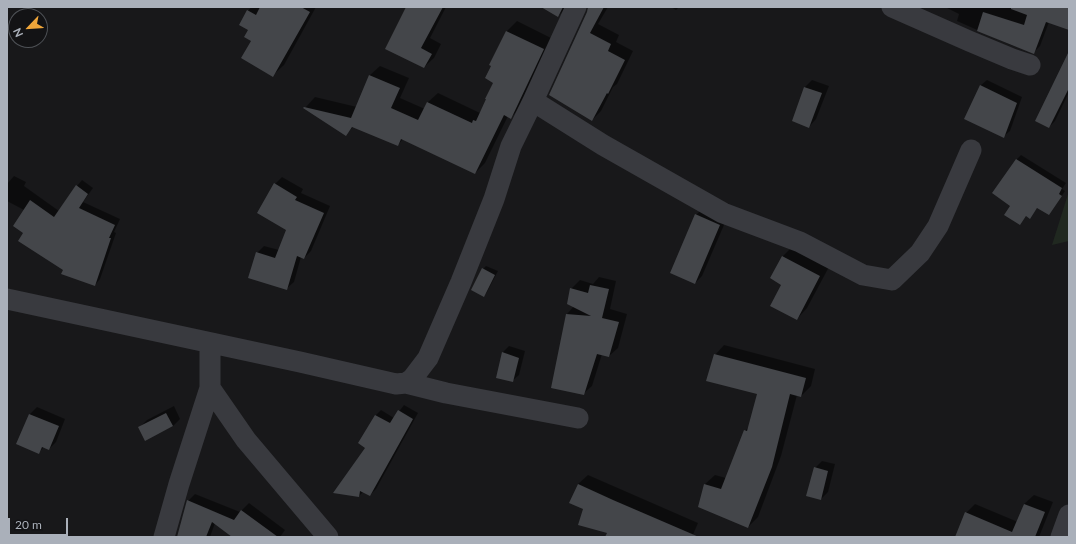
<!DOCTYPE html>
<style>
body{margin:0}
#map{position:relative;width:1076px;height:544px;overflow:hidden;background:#18181a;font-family:Lato,sans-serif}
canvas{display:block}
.frame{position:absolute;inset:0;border:8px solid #aab0ba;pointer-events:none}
.north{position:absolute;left:8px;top:8px;width:40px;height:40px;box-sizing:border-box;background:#131315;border:1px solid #4f5257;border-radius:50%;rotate:245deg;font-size:11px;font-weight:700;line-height:16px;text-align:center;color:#aab0ba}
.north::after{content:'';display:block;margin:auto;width:14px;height:18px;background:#f0a63a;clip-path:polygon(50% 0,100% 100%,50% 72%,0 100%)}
.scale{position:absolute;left:8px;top:518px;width:60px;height:18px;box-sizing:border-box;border:2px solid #aab0ba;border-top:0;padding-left:5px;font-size:12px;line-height:14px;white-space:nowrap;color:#aab0ba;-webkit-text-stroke:3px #131315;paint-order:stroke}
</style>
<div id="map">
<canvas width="1076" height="544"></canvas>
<div class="frame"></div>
<div class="north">N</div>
<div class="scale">20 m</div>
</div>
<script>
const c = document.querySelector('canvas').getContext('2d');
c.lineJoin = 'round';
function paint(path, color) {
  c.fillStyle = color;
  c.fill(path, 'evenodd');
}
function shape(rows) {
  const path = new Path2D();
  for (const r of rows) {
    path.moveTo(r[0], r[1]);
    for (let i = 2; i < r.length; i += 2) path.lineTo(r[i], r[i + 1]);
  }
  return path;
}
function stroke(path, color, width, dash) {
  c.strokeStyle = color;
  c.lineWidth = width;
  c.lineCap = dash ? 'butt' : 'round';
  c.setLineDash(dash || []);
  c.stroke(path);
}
paint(shape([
 [1069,191,1069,241,1052,245]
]), '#202820');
paint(shape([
 [251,7,316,7,284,65,273,75,252,41,248,11],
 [408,7,446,7,430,38,441,44,434,58,424,67],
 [543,7,567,7,558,16],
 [589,7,608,7,598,24,619,35,616,42,633,51,617,84,613,87,601,111,592,120],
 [671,7,679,7,676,10],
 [945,7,1069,7,1069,29,1049,22,1040,46,1034,52,1011,45,957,21,959,14],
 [517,21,553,39,521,107,511,117,508,116,485,163,475,173,403,139,398,145,354,126,345,135,305,108,315,97,357,107,370,75,380,66,409,78,400,98,425,109,428,102,438,93,480,113,494,82,492,66,490,64,507,31],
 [1069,53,1069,92,1055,121,1049,127],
 [812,80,829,86,816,119,809,127,793,121,805,87],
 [987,80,1022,97,1010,131,1004,136,965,118,981,85],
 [1021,155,1066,183,1062,189,1065,191,1053,209,1049,214,1038,207,1030,217,1027,215,1020,224,1012,205,1016,160],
 [14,176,26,182,24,186,59,211,77,186,82,180,93,188,83,202,120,219,114,232,116,233,100,279,95,285,64,269,25,232,24,210,7,201,7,184],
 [282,177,303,189,301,193,330,206,311,251,304,258,301,257,294,282,286,289,257,253,264,246,279,250,288,230,275,184],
 [703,208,727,218,702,276,695,283,696,215],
 [793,246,830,265,807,308,797,319,783,284,783,256],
 [486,266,498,271,487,292,484,296,483,269],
 [599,277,616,281,610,309,627,314,618,348,609,356,602,354,592,386,583,394,567,314,574,306,571,289,580,280,593,284],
 [724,345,815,369,811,386,801,396,797,395,781,456,758,517,748,527,705,484,715,475,726,478,745,431,750,426,758,393,715,355],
 [509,346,525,351,519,375,512,381,503,352],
 [404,405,418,413,376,489,370,495,364,491,359,496,366,447,359,443,376,415,381,410,394,418],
 [174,406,180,419,173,426,146,439,140,427,147,420],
 [37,407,65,419,56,442,49,449,44,447,38,453,29,415],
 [822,461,835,464,828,492,821,499,815,468],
 [588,475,698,523,692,537,606,537,608,532,584,509,578,484],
 [195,494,240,512,249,503,285,530,280,537,233,537,215,523,210,537,180,537,188,501],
 [1034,495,1053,502,1039,537,956,537,966,513,975,504,1018,522,1024,504]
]), '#0007');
paint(shape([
 [260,7,301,7,310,12,273,77,241,58,251,41,244,37,248,30,239,25,247,10,256,15],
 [406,7,443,7,421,48,432,54,424,68,385,49],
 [541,7,563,7,558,17],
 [588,7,604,7,590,33,611,44,608,51,625,60,608,94,607,93,592,121,549,95,587,12],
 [1011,7,1069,7,1069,30,1046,22,1034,54,977,31,983,12,1024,25,1027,15,1011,9],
 [506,31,544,49,511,119,504,115,475,174,401,139,398,146,352,127,346,136,303,108,304,107,351,118,369,75,400,88,391,108,418,120,427,102,472,123,473,120,476,121,486,99,485,99,493,83,485,78,491,66,489,65],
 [1069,51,1069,88,1049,128,1035,121],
 [980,85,1017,103,1004,138,964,119],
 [804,87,822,93,809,128,792,121],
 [1016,159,1062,188,1059,194,1062,196,1049,215,1037,208,1030,219,1026,216,1020,225,1004,215,1010,206,992,193],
 [274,183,297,197,295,200,324,213,304,259,297,256,287,290,248,278,256,252,275,258,286,230,257,213],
 [76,185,88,194,79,208,115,225,109,238,111,238,95,286,61,274,63,270,18,241,23,233,13,226,30,200,54,217],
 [695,214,720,225,695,284,670,273],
 [782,256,820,276,797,320,770,306,781,285,770,278],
 [482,268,495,275,484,297,471,290],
 [590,285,609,289,602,318,619,322,609,357,597,354,584,395,551,388,566,314,591,316,567,304,570,288,588,293],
 [502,352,519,358,513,382,496,378],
 [714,354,806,378,801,397,790,394,772,467,748,528,698,507,704,484,721,489,744,430,747,431,757,394,706,381],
 [398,410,413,419,370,496,360,491,359,497,333,493,365,448,358,443,375,415,390,423],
 [166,413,173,426,145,441,138,427],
 [29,414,59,426,49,450,42,447,39,454,16,444],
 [814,467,828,471,821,500,806,496],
 [578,484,613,500,699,537,605,537,607,533,578,525,583,509,569,503],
 [187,500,234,520,241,510,278,537,232,537,212,522,206,537,177,537],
 [1024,504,1045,512,1035,537,955,537,965,512,1012,532]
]), '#44464a');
stroke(shape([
 [892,7,969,41,1012,59,1030,65],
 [533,101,603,145,723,213,800,242,863,275,892,280,920,253,938,226,971,150],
 [7,299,300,362,396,384,406,383,412,379,428,358,461,282,494,199,511,146,533,101,576,7],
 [406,383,446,393,578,418],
 [210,388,246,440,328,537],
 [164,537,179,484,210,388,210,343],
 [1061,537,1069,515]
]), '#393a3f', 21);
</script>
